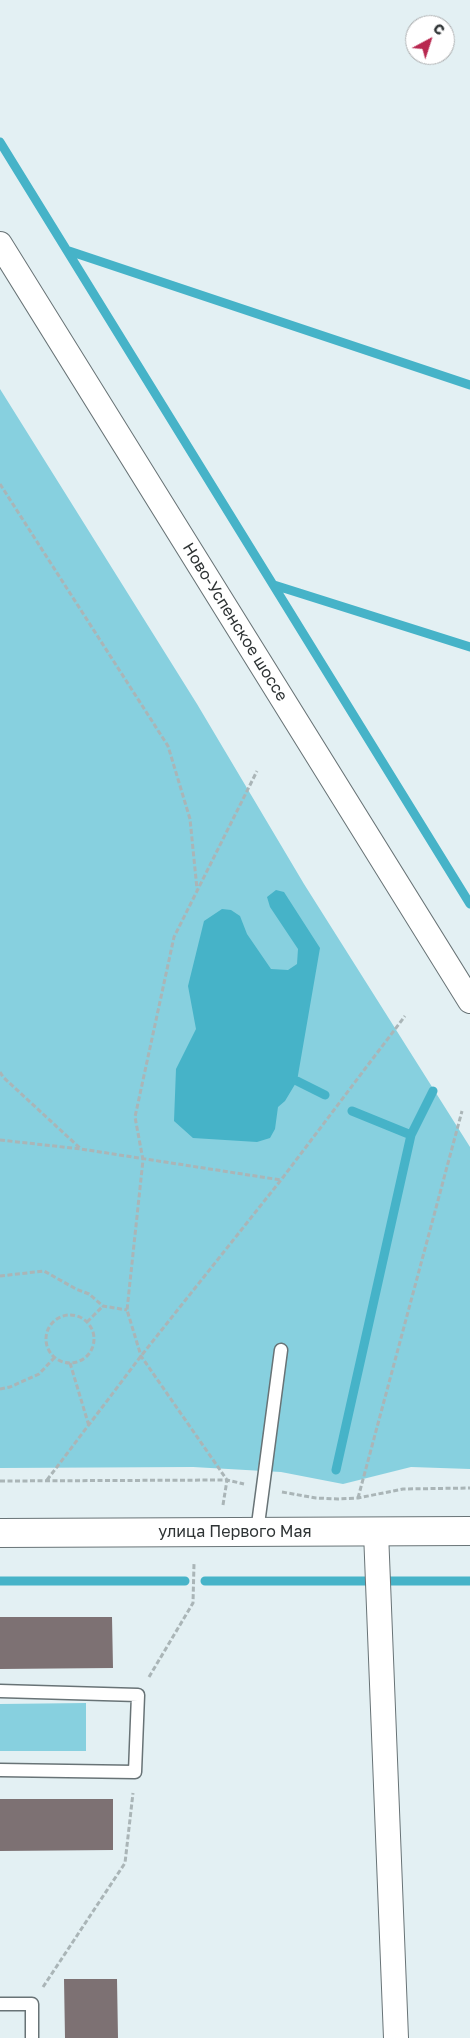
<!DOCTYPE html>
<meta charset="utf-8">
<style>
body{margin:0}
#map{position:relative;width:470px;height:2038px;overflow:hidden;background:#e3f0f3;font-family:"Golos Text",sans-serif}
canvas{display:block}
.north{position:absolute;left:405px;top:15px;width:50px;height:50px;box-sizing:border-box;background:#fff;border:1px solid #abadae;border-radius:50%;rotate:40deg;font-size:14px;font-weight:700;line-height:20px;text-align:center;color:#2e3334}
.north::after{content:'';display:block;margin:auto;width:18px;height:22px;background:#b82850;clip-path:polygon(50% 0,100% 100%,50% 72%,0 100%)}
</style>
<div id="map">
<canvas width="470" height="2038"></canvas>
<div class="north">С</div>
</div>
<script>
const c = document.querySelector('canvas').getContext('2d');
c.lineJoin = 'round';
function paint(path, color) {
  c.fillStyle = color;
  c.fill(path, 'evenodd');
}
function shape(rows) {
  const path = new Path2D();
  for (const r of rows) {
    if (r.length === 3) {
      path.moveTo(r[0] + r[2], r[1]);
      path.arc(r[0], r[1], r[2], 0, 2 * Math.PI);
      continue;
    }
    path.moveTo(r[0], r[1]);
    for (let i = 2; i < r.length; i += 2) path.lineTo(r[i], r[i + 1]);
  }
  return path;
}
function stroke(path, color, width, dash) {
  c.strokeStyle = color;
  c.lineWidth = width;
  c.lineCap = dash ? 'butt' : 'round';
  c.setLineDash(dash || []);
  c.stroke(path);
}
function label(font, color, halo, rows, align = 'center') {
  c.font = font + ' "Golos Text",sans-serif';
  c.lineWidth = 5;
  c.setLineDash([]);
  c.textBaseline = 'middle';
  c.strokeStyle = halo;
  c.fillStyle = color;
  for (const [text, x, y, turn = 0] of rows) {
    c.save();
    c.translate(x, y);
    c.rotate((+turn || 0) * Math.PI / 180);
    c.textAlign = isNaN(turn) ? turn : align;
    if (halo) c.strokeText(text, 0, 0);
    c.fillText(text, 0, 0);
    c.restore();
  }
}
paint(shape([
 [0,389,197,704,304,884,470,1147,470,1469,411,1467,343,1484,281,1472,193,1467,0,1468],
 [86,1703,86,1751,0,1751,0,1704]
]), '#87d0df');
paint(shape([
 [276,890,284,892,320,948,297,1081,285,1101,278,1107,275,1129,270,1138,257,1142,193,1138,174,1121,176,1069,196,1029,188,986,204,921,222,909,231,910,240,916,247,934,271,969,288,970,297,964,298,949,270,907,267,897]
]), '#46b3c8');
stroke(shape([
 [0,142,470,904],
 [69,251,470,385],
 [274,585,470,647],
 [297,1081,325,1095],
 [411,1135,433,1091],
 [336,1470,411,1135,352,1111],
 [0,1581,185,1581],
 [205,1581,470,1581]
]), '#46b3c8', 9);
paint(shape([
 [0,1617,112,1617,113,1668,0,1669],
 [0,1799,113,1799,113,1850,0,1851],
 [64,1979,117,1979,118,2038,65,2038]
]), '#7d7173');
const service = shape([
 [257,1532,281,1350],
 [0,1691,138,1695,135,1772,0,1770],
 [0,2004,32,2004,32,2038]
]);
const minor = shape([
 [0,244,470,1001],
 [376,1532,396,2038]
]);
const tertiary = shape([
 [0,1533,470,1531]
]);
stroke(service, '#687376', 15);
stroke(minor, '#687376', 26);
stroke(tertiary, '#687376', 30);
stroke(shape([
 [0,484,168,746,190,819,197,889],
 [0,1072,3,1077,81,1149],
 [0,1140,81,1149,281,1180],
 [0,1276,44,1271,76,1289,89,1294,103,1306,127,1310],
 [70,1339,24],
 [87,1322,103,1306],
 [70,1363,89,1426],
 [0,1389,10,1387,39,1374,55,1357],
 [47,1480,141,1356,281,1180,405,1016],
 [0,1481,227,1480,244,1484],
 [282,1492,316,1498,338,1499,358,1498,403,1489,470,1488],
 [358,1498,462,1111],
 [223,1505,227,1480,141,1356,127,1310,143,1160,135,1117,174,937,257,771],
 [149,1677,193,1603,194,1564],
 [43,1987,125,1863,133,1793]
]), '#aab5b7', 3, [5, 2.5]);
stroke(service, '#fff', 12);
stroke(minor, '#fff', 24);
stroke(tertiary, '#fff', 28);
label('16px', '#2e3334', '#fff', [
 ["Ново-Успенское шоссе",235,622,58],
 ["улица Первого Мая",235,1532]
]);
</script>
